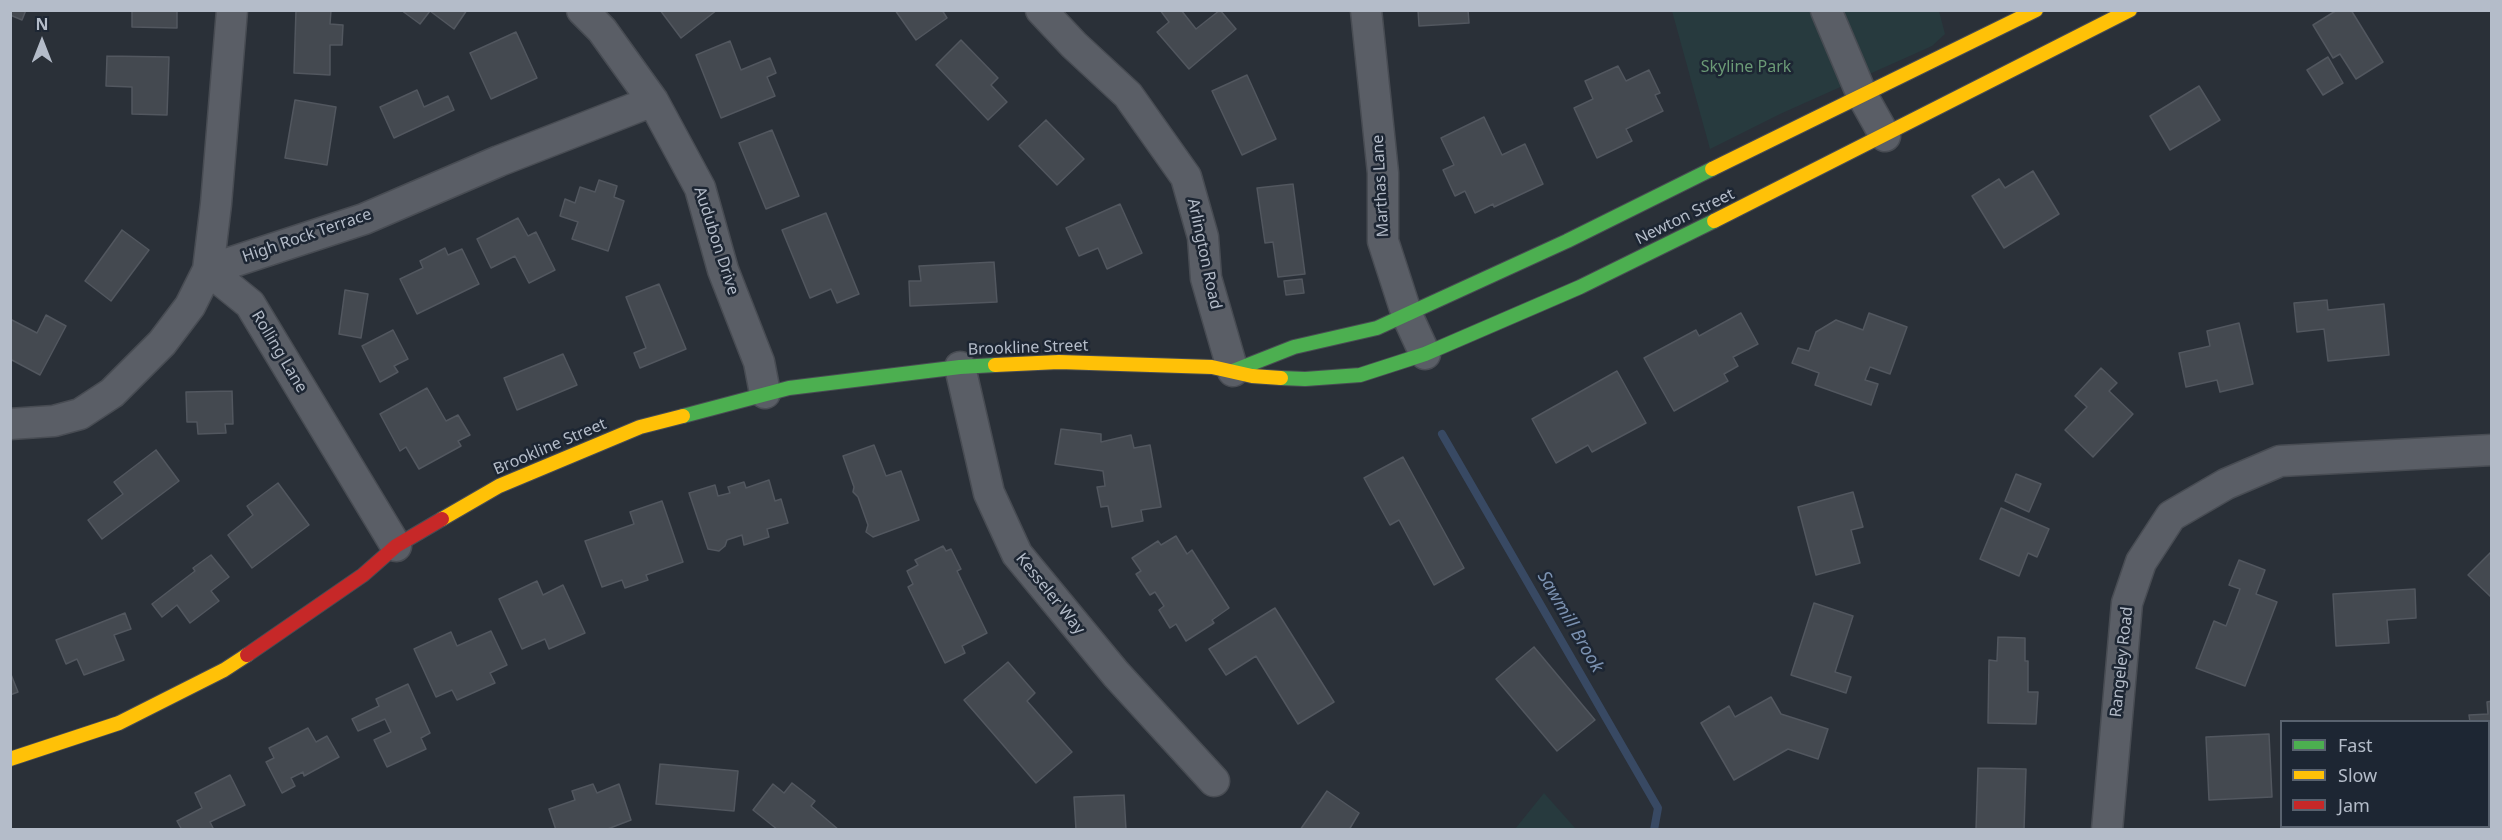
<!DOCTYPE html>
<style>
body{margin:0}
#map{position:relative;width:2502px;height:840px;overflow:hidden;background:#2a3038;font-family:"Noto Sans",sans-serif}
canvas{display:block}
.frame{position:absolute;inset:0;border:12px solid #b4bcc9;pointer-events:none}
.legend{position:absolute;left:2280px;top:720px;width:210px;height:108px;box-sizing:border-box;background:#1d2633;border:2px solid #59626f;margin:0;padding:8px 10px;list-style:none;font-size:18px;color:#b4bcc9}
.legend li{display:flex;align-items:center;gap:12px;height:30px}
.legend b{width:30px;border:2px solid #59626f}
.north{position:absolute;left:12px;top:12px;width:60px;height:60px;-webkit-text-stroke:4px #1d2633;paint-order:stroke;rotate:0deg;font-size:16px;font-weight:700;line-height:24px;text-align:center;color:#b4bcc9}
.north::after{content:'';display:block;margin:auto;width:21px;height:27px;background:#b4bcc9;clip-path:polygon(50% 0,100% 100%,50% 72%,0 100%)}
</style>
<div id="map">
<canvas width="2502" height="840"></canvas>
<div class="frame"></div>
<ul class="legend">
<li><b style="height:8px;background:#4caf50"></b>Fast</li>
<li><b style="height:8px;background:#ffc107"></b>Slow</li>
<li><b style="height:8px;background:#c62828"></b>Jam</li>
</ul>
<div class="north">N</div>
</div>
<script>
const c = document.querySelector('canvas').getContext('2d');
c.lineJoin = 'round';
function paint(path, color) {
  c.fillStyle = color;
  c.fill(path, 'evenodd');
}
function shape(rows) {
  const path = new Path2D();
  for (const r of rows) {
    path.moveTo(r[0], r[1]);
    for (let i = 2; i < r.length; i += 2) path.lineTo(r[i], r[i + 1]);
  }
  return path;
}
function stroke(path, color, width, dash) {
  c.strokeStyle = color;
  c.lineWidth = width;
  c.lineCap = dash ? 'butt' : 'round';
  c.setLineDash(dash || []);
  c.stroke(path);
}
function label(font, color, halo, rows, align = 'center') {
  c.font = font + ' "Noto Sans",sans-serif';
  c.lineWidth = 5;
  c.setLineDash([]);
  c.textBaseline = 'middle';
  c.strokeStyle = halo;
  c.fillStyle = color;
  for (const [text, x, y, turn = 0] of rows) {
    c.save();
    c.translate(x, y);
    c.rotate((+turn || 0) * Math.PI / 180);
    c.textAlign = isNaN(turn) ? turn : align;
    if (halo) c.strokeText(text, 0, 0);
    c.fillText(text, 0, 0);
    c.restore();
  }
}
paint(shape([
 [1672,11,1939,11,1945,34,1932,46,1780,114,1710,149],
 [1544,793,1576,829,1515,829]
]), '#273a3e');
stroke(shape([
 [1442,434,1658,808,1654,830]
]), '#384963', 8);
const building = shape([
 [10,10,26,10,22,20,10,15,10,10],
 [132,10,177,10,177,28,132,27,132,10],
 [296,10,331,10,330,24,343,25,342,45,330,45,330,75,294,73,296,10],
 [401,10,467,10,454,29,430,11,420,24,401,10],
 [660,10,717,10,681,38,660,10],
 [895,10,942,10,947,18,916,40,895,10],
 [1160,10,1181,10,1196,29,1220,10,1236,29,1189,69,1157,32,1169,22,1160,10],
 [1418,10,1468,10,1469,23,1419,26,1418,10],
 [2337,10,2351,10,2383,62,2356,79,2340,54,2333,58,2313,25,2337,10],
 [516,32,537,78,491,99,470,53,516,32],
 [961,40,998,78,991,85,1007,102,988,120,936,65,961,40],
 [730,41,741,70,770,58,776,73,767,77,775,96,721,118,696,55,730,41],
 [107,56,169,57,167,115,132,114,132,87,106,86,107,56],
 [2328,57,2343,83,2323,95,2307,70,2328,57],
 [1618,66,1626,81,1649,70,1660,93,1655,95,1663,111,1626,129,1632,141,1597,158,1574,108,1593,99,1585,81,1618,66],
 [1247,75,1276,139,1242,155,1212,91,1247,75],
 [2199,86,2220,120,2170,150,2150,116,2199,86],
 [417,90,424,107,448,96,454,110,394,138,380,107,417,90],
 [295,100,336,107,327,165,285,158,295,100],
 [1484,117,1502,155,1525,144,1543,184,1494,207,1493,204,1475,213,1465,191,1455,196,1443,170,1454,165,1441,138,1484,117],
 [1046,120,1084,159,1057,185,1019,146,1046,120],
 [772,130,799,196,766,209,739,143,772,130],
 [2033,171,2059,214,2004,248,1972,196,1999,179,2005,188,2033,171],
 [599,180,617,186,614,197,624,201,608,251,572,239,578,222,560,216,565,199,575,203,580,187,595,192,599,180],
 [1293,184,1305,274,1278,277,1273,242,1265,243,1257,188,1293,184],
 [1120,204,1142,253,1107,269,1098,248,1079,256,1066,228,1120,204],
 [826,213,859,294,837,303,831,289,810,298,782,230,826,213],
 [518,218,528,236,536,232,555,270,529,283,515,256,491,268,477,239,518,218],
 [122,230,149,250,111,301,85,281,122,230],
 [445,248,448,255,462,249,479,284,417,314,400,279,423,268,420,261,445,248],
 [994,262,997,302,910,306,909,281,921,281,919,266,994,262],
 [1302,279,1304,293,1286,295,1284,281,1302,279],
 [659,284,686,349,640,368,634,353,646,348,626,297,659,284],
 [345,290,368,294,361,338,339,334,345,290],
 [2327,300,2328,310,2384,304,2389,355,2328,361,2324,329,2297,332,2294,303,2327,300],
 [1741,313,1758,344,1733,357,1738,366,1724,374,1728,381,1674,411,1644,358,1696,330,1699,336,1741,313],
 [1869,313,1907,327,1890,374,1870,367,1865,380,1878,384,1871,405,1815,385,1819,373,1792,363,1798,348,1809,351,1816,332,1836,320,1863,330,1869,313],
 [46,315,66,326,40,375,10,359,10,319,37,333,46,315],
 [2239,323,2253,384,2220,392,2217,380,2186,387,2179,353,2210,346,2207,331,2239,323],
 [393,330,408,359,394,366,398,372,380,382,362,346,393,330],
 [563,354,577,385,517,410,504,378,563,354],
 [2101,368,2117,383,2109,391,2133,414,2093,457,2065,430,2087,407,2075,396,2101,368],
 [1617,371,1646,423,1592,452,1588,445,1556,463,1532,419,1617,371],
 [427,388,446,421,458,415,470,435,458,441,461,446,419,469,406,447,400,451,380,414,427,388],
 [232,391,233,424,225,424,226,433,198,434,197,422,187,422,186,392,232,391],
 [1061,429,1101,434,1101,442,1131,435,1134,448,1150,445,1161,507,1141,510,1143,521,1112,527,1108,506,1101,507,1097,487,1105,486,1103,471,1055,464,1061,429],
 [874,445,886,476,901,471,919,520,873,537,866,532,868,525,858,497,853,492,854,487,843,456,874,445],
 [156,450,179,481,102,539,88,520,123,494,114,482,156,450],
 [1403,457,1464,568,1434,585,1399,520,1390,525,1364,478,1403,457],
 [2016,474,2041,484,2029,512,2005,501,2016,474],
 [769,480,775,501,781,499,788,523,767,529,769,537,744,545,742,535,727,540,725,546,719,551,708,549,689,493,715,485,718,496,730,493,728,487,744,482,746,488,769,480],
 [278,483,309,525,252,568,228,535,253,515,247,506,278,483],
 [1853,492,1863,527,1851,530,1860,563,1816,575,1798,507,1853,492],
 [662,501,683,562,646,575,648,580,625,588,622,580,602,587,585,541,634,524,630,512,662,501],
 [2001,508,2049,529,2037,557,2028,553,2019,576,1980,559,2001,508],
 [1176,536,1187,554,1192,550,1229,608,1212,620,1214,623,1186,641,1176,624,1170,628,1159,610,1164,606,1155,592,1150,595,1136,574,1141,571,1132,558,1158,541,1161,545,1176,536],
 [943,546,946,551,951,549,961,569,957,571,987,633,962,646,965,653,945,663,908,587,913,584,907,571,918,565,915,560,943,546],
 [2492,551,2492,598,2468,575,2492,551],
 [211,555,229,577,211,591,219,601,190,623,177,605,162,617,152,604,195,571,193,568,211,555],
 [2239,560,2265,570,2256,594,2277,602,2245,686,2196,668,2214,621,2226,626,2240,589,2229,585,2239,560],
 [537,581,543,595,563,585,585,633,549,649,545,639,522,649,499,599,537,581],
 [2415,589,2416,618,2387,620,2389,643,2336,646,2333,594,2415,589],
 [1814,603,1853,616,1835,672,1851,677,1846,693,1791,675,1814,603],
 [1275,608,1334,702,1298,724,1256,656,1226,675,1209,649,1275,608],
 [125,613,131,629,114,635,124,660,84,675,77,659,66,664,56,640,125,613],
 [491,631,507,665,490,673,495,683,457,700,452,690,436,697,414,649,451,632,457,646,491,631],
 [1998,637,2025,638,2025,661,2028,661,2028,692,2038,692,2036,724,1988,723,1989,660,1997,661,1998,637],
 [1534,647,1595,720,1557,751,1496,679,1534,647],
 [1008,662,1035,693,1027,701,1072,752,1036,783,964,700,1008,662],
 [10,672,18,692,10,695,10,672],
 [408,684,430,733,421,738,426,749,387,767,374,740,391,732,385,719,358,731,352,719,379,706,376,699,408,684],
 [1771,697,1781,714,1828,729,1818,759,1788,749,1734,780,1701,723,1729,706,1735,717,1771,697],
 [2492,701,2492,745,2488,745,2488,722,2470,722,2469,715,2488,714,2487,702,2492,701],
 [308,728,316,742,327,736,339,757,304,776,303,772,291,778,295,786,282,793,266,762,274,758,269,748,308,728],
 [2269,734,2272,797,2209,800,2206,737,2269,734],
 [660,764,738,771,734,811,656,804,660,764],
 [1978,768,2026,769,2024,830,1976,830,1978,768],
 [230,775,245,805,210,822,214,830,182,830,177,821,202,808,195,793,230,775],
 [792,783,815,801,811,806,839,830,778,830,753,810,773,784,784,793,792,783],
 [593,784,597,793,619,784,631,820,605,830,556,830,549,809,575,800,572,791,593,784],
 [1327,791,1359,813,1349,830,1300,830,1327,791],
 [1124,795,1126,830,1076,830,1074,797,1124,795]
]);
paint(building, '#444950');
stroke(building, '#52575f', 1.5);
const street = shape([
 [232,10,216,204,208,270,250,304,396,546],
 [582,10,602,30,653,101,700,188,723,270,759,362,765,393],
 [1041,10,1074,45,1128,95,1186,177,1203,237,1206,278,1233,371],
 [1366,10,1383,173,1383,241,1407,315,1425,354],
 [1826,10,1862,95,1885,136],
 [960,367,989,493,1017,554,1116,674,1214,781],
 [10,424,54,421,80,414,112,393,162,343,190,306,208,270,364,219,499,161,653,101],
 [2107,830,2127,603,2141,562,2171,516,2226,484,2280,461,2492,450]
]);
const fast = shape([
 [1233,371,1294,347,1377,328,1567,241,1712,169],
 [1281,378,1305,379,1360,375,1425,354,1580,287,1714,221],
 [683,416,789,388,960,367,995,365]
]);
const slow = shape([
 [1712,169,2036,10],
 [1714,221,2130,10],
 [995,365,1059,362,1212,367,1252,376,1281,378],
 [442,519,499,486,640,427,683,416],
 [10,759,119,723,224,670,247,655]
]);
const jam = shape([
 [247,655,363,575,396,546,442,519]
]);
stroke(street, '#484c53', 33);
stroke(fast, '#484c53', 16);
stroke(slow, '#484c53', 16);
stroke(jam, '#484c53', 16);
stroke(street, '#5a5e66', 30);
stroke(fast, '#4caf50', 14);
stroke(slow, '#ffc107', 14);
stroke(jam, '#c62828', 14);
label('16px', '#6b9a76', '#1d2633', [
 ["Skyline Park",1746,67]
]);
label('16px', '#b4bcc9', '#1d2633', [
 ["Marthas Lane",1381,186,-93],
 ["Newton Street",1685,217,-26],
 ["High Rock Terrace",307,236,-19],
 ["Audubon Drive",716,241,72],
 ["Arlington Road",1204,254,78],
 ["Brookline Street",1028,348,-2],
 ["Rolling Lane",279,352,59],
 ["Brookline Street",550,447,-23],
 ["Kesseler Way",1050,594,51],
 ["Rangeley Road",2122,662,-84]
]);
label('italic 18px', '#7c92b1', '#1d2633', [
 ["Sawmill Brook",1570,622,60]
]);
</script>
